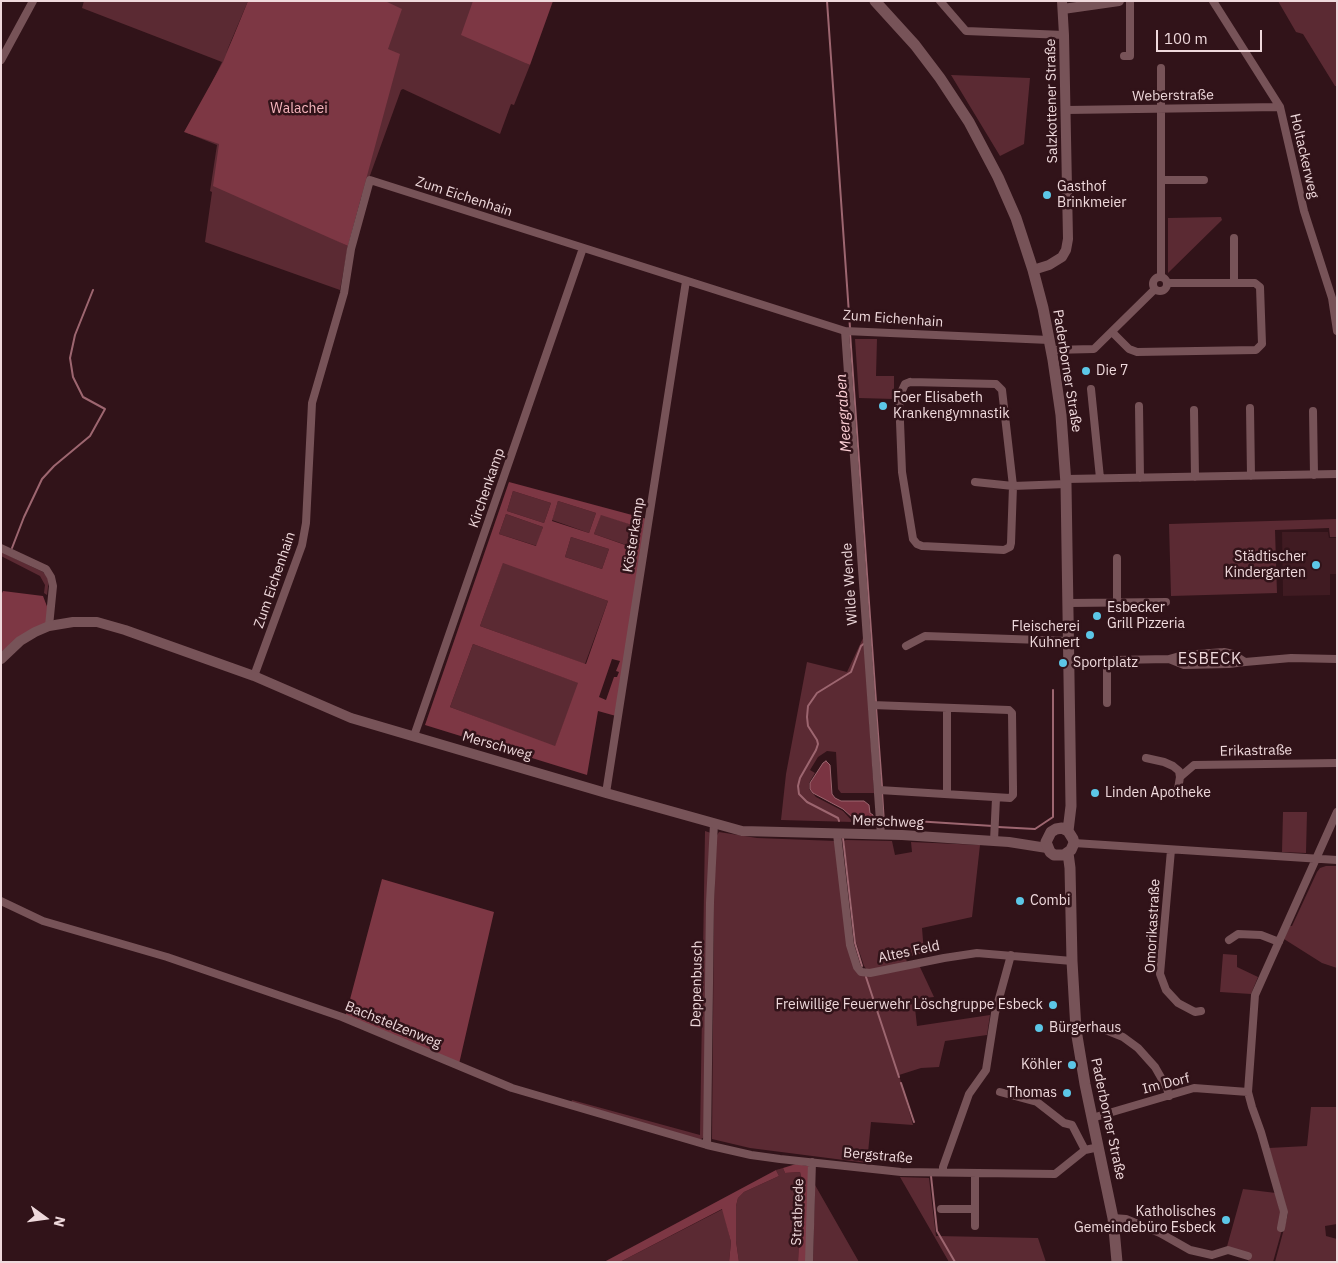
<!DOCTYPE html>
<meta charset="utf-8">
<style>
body{margin:0}
#map{position:relative;width:1338px;height:1263px;overflow:hidden;background:#311319;font-family:"IBM Plex Sans",sans-serif}
canvas{display:block}
.frame{position:absolute;inset:0;border:2px solid #efd9dc;pointer-events:none}
.north{position:absolute;left:20px;top:1193px;width:50px;height:50px;-webkit-text-stroke:4px #311319;paint-order:stroke;rotate:104deg;font-size:14px;font-weight:700;line-height:20px;text-align:center;color:#efd9dc}
.north::after{content:'';display:block;margin:auto;width:18px;height:22px;background:#efd9dc;clip-path:polygon(50% 0,100% 100%,50% 72%,0 100%)}
.scale{position:absolute;left:1156px;top:30px;width:106px;height:22px;box-sizing:border-box;border:2px solid #efd9dc;border-top:0;padding-left:6px;font-size:15px;line-height:18px;white-space:nowrap;color:#efd9dc;-webkit-text-stroke:4px #311319;paint-order:stroke}
</style>
<div id="map">
<canvas width="1338" height="1263"></canvas>
<div class="frame"></div>
<div class="north">N</div>
<div class="scale">100 m</div>
</div>
<script>
const c = document.querySelector('canvas').getContext('2d');
c.lineJoin = 'round';
function paint(path, color) {
  c.fillStyle = color;
  c.fill(path, 'evenodd');
}
function shape(rows) {
  const path = new Path2D();
  for (const r of rows) {
    if (r.length === 3) {
      path.moveTo(r[0] + r[2], r[1]);
      path.arc(r[0], r[1], r[2], 0, 2 * Math.PI);
      continue;
    }
    path.moveTo(r[0], r[1]);
    for (let i = 2; i < r.length; i += 2) path.lineTo(r[i], r[i + 1]);
  }
  return path;
}
function stroke(path, color, width, dash) {
  c.strokeStyle = color;
  c.lineWidth = width;
  c.lineCap = dash ? 'butt' : 'round';
  c.setLineDash(dash || []);
  c.stroke(path);
}
function label(font, color, halo, rows, align = 'center') {
  c.font = font + ' "IBM Plex Sans",sans-serif';
  c.lineWidth = 5;
  c.setLineDash([]);
  c.textBaseline = 'middle';
  c.strokeStyle = halo;
  c.fillStyle = color;
  for (const [text, x, y, turn = 0] of rows) {
    c.save();
    c.translate(x, y);
    c.rotate((+turn || 0) * Math.PI / 180);
    c.textAlign = isNaN(turn) ? turn : align;
    if (halo) c.strokeText(text, 0, 0);
    c.fillText(text, 0, 0);
    c.restore();
  }
}
paint(shape([
 [1282,532,1328,532,1329,538,1337,538,1337,574,1330,574,1330,595,1283,596]
]), '#401b22');
paint(shape([
 [84,1,248,1,226,53,251,1,548,1,526,63,530,65,514,105,511,104,500,134,403,89,401,90,364,192,332,238,348,246,340,290,205,242,212,192,210,191,217,145,187,133,222,62,82,8],
 [1278,1,1337,1,1337,86,1335,86,1303,34,1296,32],
 [951,75,1030,78,1024,144,1000,156],
 [1221,217,1222,220,1168,273,1168,218],
 [855,339,877,339,876,376,894,376,894,399,859,398],
 [513,491,551,503,544,523,507,511],
 [558,501,596,513,589,533,552,520],
 [506,514,543,527,537,546,499,534],
 [601,514,638,527,632,547,594,534],
 [1337,519,1337,537,1330,537,1329,528,1275,530,1277,593,1171,596,1169,524],
 [571,537,609,549,602,569,565,557],
 [1,552,43,572,49,579,47,595,44,593,45,585,40,576,1,556],
 [503,562,608,601,585,664,480,626],
 [864,636,874,793,841,793,838,789,836,752,827,751,818,757,810,770,815,773,809,783,809,789,816,797,843,811,853,822,781,820,786,774,807,662,847,672],
 [473,644,579,683,555,747,450,707],
 [1283,812,1307,812,1306,853,1282,852],
 [705,831,711,833,705,1134,703,1138,699,1140,571,1103,572,1100,700,1135],
 [719,832,757,838,836,841,843,902,862,975,919,965,934,997,914,999,917,1026,990,1015,987,1035,945,1041,939,1067,921,1068,899,1075,913,1125,871,1122,867,1163,750,1148,712,1139,714,903,716,837],
 [846,840,892,841,895,855,912,852,911,842,980,845,972,917,922,928,924,953,906,957,907,964,867,970,864,966,856,942,844,841],
 [1326,866,1337,866,1337,968,1322,963,1284,939,1290,926,1292,926,1317,872,1320,868],
 [1223,954,1237,955,1237,967,1258,977,1251,994,1220,992],
 [1311,1107,1337,1107,1337,1224,1325,1226,1326,1236,1337,1239,1337,1262,1275,1262,1288,1214,1269,1148,1307,1146],
 [783,1168,785,1173,800,1172,802,1181,798,1262,739,1262,736,1241,736,1206,738,1198,744,1192,779,1176,776,1170],
 [900,1177,929,1178,936,1236,1038,1238,1046,1262,949,1262],
 [815,1185,859,1262,813,1262],
 [1243,1189,1276,1193,1283,1226,1273,1262,1248,1262,1249,1256,1226,1250],
 [723,1209,731,1242,729,1262,620,1262]
]), '#5b2a33');
paint(shape([
 [248,1,385,1,402,9,388,49,400,54,348,246,213,186,219,144,184,132,223,62],
 [473,1,553,1,530,65,461,35],
 [509,482,647,519,616,716,598,711,587,775,425,725],
 [513,491,551,503,544,523,507,511],
 [558,501,596,513,589,533,552,521],
 [506,514,543,527,536,546,499,534],
 [601,515,638,527,631,547,594,534],
 [571,537,609,549,602,569,565,557],
 [503,563,608,601,586,664,480,626],
 [473,644,578,683,555,746,450,707],
 [612,659,620,661,616,671,619,672,617,677,614,677,606,700,599,697],
 [3,591,43,596,48,609,47,623,34,628,1,652,1,595],
 [382,879,494,912,459,1064,345,1018],
 [796,1164,808,1166,810,1169,807,1262,798,1262,802,1180,800,1172,785,1173,783,1168],
 [776,1170,779,1176,744,1192,738,1198,736,1206,736,1241,739,1262,729,1262,731,1242,722,1209,620,1262,604,1262]
]), '#7d3744');
const water = shape([
 [826,761,830,765,832,794,835,798,841,801,864,801,869,805,870,813,873,815,873,819,867,817,860,820,853,818,843,809,813,793,810,789,810,783,823,763,826,761]
]);
paint(water, '#7a3442');
stroke(water, '#9d6670', 1);
stroke(shape([
 [827,1,850,328],
 [850,333,876,702],
 [12,548,24,517,42,479,54,466,90,436,105,409,83,397,73,377,70,358,75,335,93,290],
 [876,707,882,787],
 [882,792,884,824],
 [883,819,993,826],
 [839,821,838,818,807,802,799,794,798,786,800,778,816,750,818,744,817,740,808,726,807,717,808,706,817,693,851,672,861,646,866,642],
 [998,827,1035,829,1053,817,1053,690],
 [843,838,855,943,862,966],
 [866,977,899,1077],
 [901,1083,914,1122],
 [931,1176,937,1231,955,1262]
]), '#9d6670', 2);
stroke(shape([
 [940,1,966,31,1064,35],
 [1213,1,1280,107,1304,211,1332,298,1337,331],
 [1124,56,1130,56,1130,1],
 [1,60,33,1],
 [1161,68,1161,277],
 [1066,110,1280,107],
 [1161,180,1204,180],
 [1160,284,7],
 [1234,283,1234,238],
 [845,331,881,835],
 [1112,332,1129,349,1137,352,1256,350,1262,344,1260,287,1255,283,1168,283],
 [1051,350,1094,349,1155,289],
 [910,382,996,384,1002,390,1013,486,1011,543,1010,547,1004,550,922,546,917,544,913,539,902,472,899,397,905,384,910,382],
 [1091,389,1100,478],
 [1139,406,1140,478],
 [1250,408,1251,476],
 [1194,410,1195,477],
 [1313,411,1314,475],
 [1066,479,1337,474],
 [975,482,1013,486,1066,484],
 [1,548,46,569,51,577,53,586,49,626],
 [1117,558,1117,602],
 [1069,603,1166,602],
 [906,646,925,636,1070,641],
 [1224,652,1233,654,1245,662,1229,664,1184,665,1169,659,1183,655,1224,652],
 [1245,662,1291,658,1337,659],
 [254,676,302,545,306,523,312,403,344,293,351,249,370,180,845,331,1049,340],
 [1107,703,1107,668,1115,660,1169,659],
 [872,705,1009,710,1012,713,1013,788,1013,795,1010,798,879,790],
 [947,708,947,794],
 [414,736,583,248],
 [1146,758,1164,762,1173,766,1179,771,1180,777],
 [606,793,686,281],
 [1177,795,1180,777,1194,765,1337,763],
 [837,834,850,945,857,967,861,972,870,973,944,958,977,953,1072,961],
 [994,841,996,798],
 [1074,843,1337,860],
 [1171,850,1160,974,1166,990,1178,1003,1195,1012,1201,1011],
 [1,901,43,921,167,957,342,1017,512,1088,707,1145,751,1155,780,1159,901,1172,1055,1174,1085,1150,1099,1147],
 [1229,940,1238,934,1261,935,1279,942],
 [1076,1030,1103,1029,1123,1037,1138,1048,1155,1067,1167,1088,1169,1096],
 [1000,1092,1037,1102,1064,1123,1072,1125,1085,1150],
 [1092,1118,1194,1088,1248,1092],
 [707,1145,710,903,714,823],
 [943,1172,943,1167,969,1094,986,1070,995,1013,1011,955],
 [941,1209,975,1209],
 [1113,1218,1126,1219,1160,1233,1190,1250,1212,1255,1228,1250,1248,1256],
 [975,1226,975,1173],
 [1281,1228,1284,1212,1261,1132,1252,1107,1248,1092,1255,995,1337,812],
 [809,1262,812,1162]
]), '#775358', 8);
stroke(shape([
 [1063,9,1119,1],
 [1033,270,1049,265,1062,257,1066,250,1068,239,1064,35,1062,1],
 [1,659,20,641,35,632,49,626,73,622,97,622,125,630,254,676,351,718,606,793,742,831,902,835,1009,842,1047,848]
]), '#775358', 10);
stroke(shape([
 [875,1,915,45,940,78,969,122,998,177,1016,218,1033,270,1043,308,1053,360,1061,415,1066,484,1071,806,1068,831,1073,839,1074,843,1071,850,1064,855,1054,855,1050,852,1046,842,1051,832,1056,829,1062,828,1068,831],
 [1068,853,1070,868,1072,961,1076,1030,1085,1084,1113,1218,1117,1262]
]), '#775358', 11);
for (const [x, y, r, color] of [
 [1047,195,5,"#5cc7e7"],
 [1086,371,5,"#5cc7e7"],
 [883,406,5,"#5cc7e7"],
 [1316,565,5,"#5cc7e7"],
 [1097,616,5,"#5cc7e7"],
 [1090,635,5,"#5cc7e7"],
 [1063,663,5,"#5cc7e7"],
 [1095,793,5,"#5cc7e7"],
 [1020,901,5,"#5cc7e7"],
 [1053,1005,5,"#5cc7e7"],
 [1039,1028,5,"#5cc7e7"],
 [1072,1065,5,"#5cc7e7"],
 [1067,1093,5,"#5cc7e7"],
 [1226,1220,5,"#5cc7e7"]
]) {
  const dot = new Path2D();
  dot.arc(x, y, r, 0, 2 * Math.PI);
  c.fillStyle = color;
  c.fill(dot);
  stroke(dot, '#311319', 2);
}
label('14px', '#efd9dc', '#311319', [
 ["Weberstraße",1173,96,-1],
 ["Salzkottener Straße",1052,101,-91],
 ["Holtackerweg",1304,156,77],
 ["Zum Eichenhain",464,197,18],
 ["Zum Eichenhain",893,319,4],
 ["Paderborner Straße",1067,371,81],
 ["Kirchenkamp",487,488,-71],
 ["Kösterkamp",634,535,-81],
 ["Zum Eichenhain",275,580,-71],
 ["Wilde Wende",850,584,-94],
 ["Merschweg",497,746,16],
 ["Erikastraße",1256,751,-1],
 ["Merschweg",888,822,2],
 ["Omorikastraße",1153,926,-87],
 ["Altes Feld",909,952,-12],
 ["Deppenbusch",697,984,-89],
 ["Bachstelzenweg",393,1025,22],
 ["Im Dorf",1166,1084,-14],
 ["Paderborner Straße",1108,1119,78],
 ["Bergstraße",878,1156,5],
 ["Stratbrede",798,1212,-88]
]);
label('14px', '#f7b6be', '#311319', [
 ["Walachei",299,109]
]);
label('14px', '#efd9dc', '#311319', [
 ["Gasthof",1057,187],
 ["Brinkmeier",1057,203],
 ["Die 7",1096,371],
 ["Foer Elisabeth",893,398],
 ["Krankengymnastik",893,414],
 ["Städtischer",1306,557,"right"],
 ["Kindergarten",1306,573,"right"],
 ["Esbecker",1107,608],
 ["Grill Pizzeria",1107,624],
 ["Fleischerei",1080,627,"right"],
 ["Kuhnert",1080,643,"right"],
 ["Sportplatz",1073,663],
 ["Linden Apotheke",1105,793],
 ["Combi",1030,901],
 ["Freiwillige Feuerwehr Löschgruppe Esbeck",1043,1005,"right"],
 ["Bürgerhaus",1049,1028],
 ["Köhler",1062,1065,"right"],
 ["Thomas",1057,1093,"right"],
 ["Katholisches",1216,1212,"right"],
 ["Gemeindebüro Esbeck",1216,1228,"right"]
], 'left');
label('italic 15px', '#fdd0d6', '#311319', [
 ["Meergraben",844,413,-94]
]);
c.letterSpacing = '1px';
label('16px', '#efd9dc', '#311319', [
 ["ESBECK",1210,659]
]);
c.letterSpacing = '0px';
</script>
